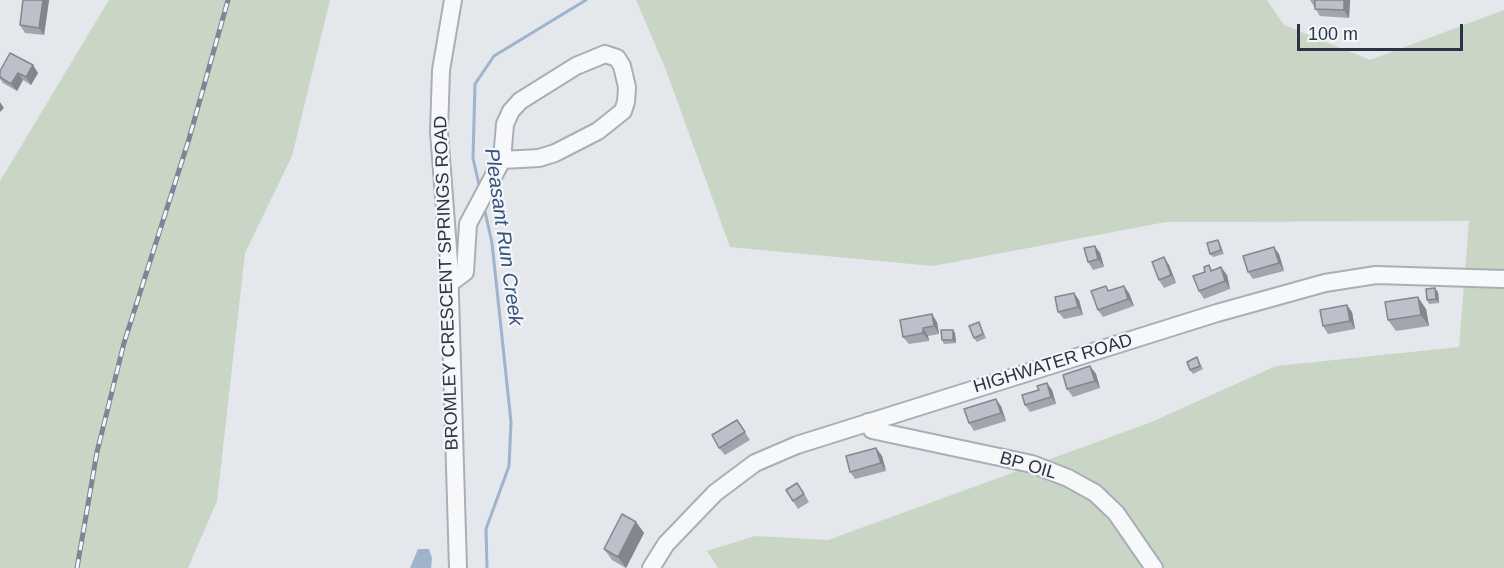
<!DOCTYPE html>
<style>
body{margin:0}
#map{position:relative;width:1504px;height:568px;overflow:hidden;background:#e4e7ec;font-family:Arial,sans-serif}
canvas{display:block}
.scale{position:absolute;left:1297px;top:24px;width:166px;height:27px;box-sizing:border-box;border:3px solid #2b3445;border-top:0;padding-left:8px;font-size:18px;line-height:21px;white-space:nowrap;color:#2b3445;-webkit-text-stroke:4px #f4f6f9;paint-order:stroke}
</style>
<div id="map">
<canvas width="1504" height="568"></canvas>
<div class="scale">100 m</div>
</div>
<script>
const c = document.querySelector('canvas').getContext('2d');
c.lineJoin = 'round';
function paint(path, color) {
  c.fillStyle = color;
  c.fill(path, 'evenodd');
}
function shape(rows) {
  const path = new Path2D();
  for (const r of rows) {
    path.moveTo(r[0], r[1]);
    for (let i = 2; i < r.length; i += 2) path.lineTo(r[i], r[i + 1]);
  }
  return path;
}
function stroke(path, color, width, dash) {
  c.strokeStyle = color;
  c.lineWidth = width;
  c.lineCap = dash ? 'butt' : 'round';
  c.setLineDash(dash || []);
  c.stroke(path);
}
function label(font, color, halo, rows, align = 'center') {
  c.font = font + ' Arial,sans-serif';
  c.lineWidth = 4.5;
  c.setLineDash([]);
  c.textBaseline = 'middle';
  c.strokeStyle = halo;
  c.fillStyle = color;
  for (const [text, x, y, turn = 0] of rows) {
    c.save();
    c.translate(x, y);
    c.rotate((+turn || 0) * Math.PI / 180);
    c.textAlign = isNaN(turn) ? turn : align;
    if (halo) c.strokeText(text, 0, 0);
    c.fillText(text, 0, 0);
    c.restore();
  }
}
paint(shape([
 [109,0,330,0,292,156,245,253,217,501,188,568,0,568,0,181],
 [636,0,1267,0,1284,25,1370,60,1504,10,1504,568,718,568,707,551,755,536,828,540,1149,423,1276,366,1459,347,1469,221,1166,222,933,266,730,247,666,70]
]), '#c9d6c5');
paint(shape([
 [418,549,429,549,432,558,431,568,410,568]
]), '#9fb4cc');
stroke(shape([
 [480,189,473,158,475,84,494,56,586,0],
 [484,207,492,243,511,422,509,466,486,529,487,568]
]), '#9fb4cc', 3);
const minor = shape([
 [453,0,441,70,439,132,449,262,458,568],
 [605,54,617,58,622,66,627,87,626,102,623,111,598,131,555,153,539,158,502,160,505,124,511,111,520,101,576,66,605,54],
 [449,284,465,272,468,224,502,160],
 [868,422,872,430,1032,464,1068,478,1095,493,1116,513,1154,568],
 [651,568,666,544,715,493,755,463,797,445,1217,313,1325,283,1376,275,1504,279]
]);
stroke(minor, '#a9aeb7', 20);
stroke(minor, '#f7f8fa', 16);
const rail = shape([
 [77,568,97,452,124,343,189,139,228,0]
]);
stroke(rail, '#7d8696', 5);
stroke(rail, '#f4f6f9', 3, [9]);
paint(shape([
 [23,0,49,0,44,35,25,33,20,25],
 [1310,0,1350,0,1349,18,1320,16],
 [33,65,38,73,31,85,23,80,17,91,3,83,0,79,0,71],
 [1218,240,1220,243,1224,254,1213,257,1210,254],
 [1095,246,1100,253,1104,267,1093,270,1088,262],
 [1279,254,1284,271,1253,279,1248,272],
 [1169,265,1176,283,1164,288,1159,280],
 [1209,265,1212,270,1227,275,1230,289,1204,299,1199,291,1205,272],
 [1106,286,1109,291,1129,293,1134,306,1103,317,1098,310],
 [1438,292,1439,303,1429,304,1427,300],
 [1079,300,1083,315,1064,319,1058,312],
 [1426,309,1429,326,1396,331,1388,320],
 [1352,312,1355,329,1328,334,1323,326],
 [937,322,939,334,928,336,929,341,909,344,903,337],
 [979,322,981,326,986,338,977,342,974,338],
 [953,330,955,333,956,343,944,344,942,340],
 [1197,357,1203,369,1193,374,1190,370],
 [1090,366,1096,374,1100,388,1073,397,1067,389],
 [1047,383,1052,390,1056,404,1030,412,1025,405],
 [1001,406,1006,421,974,431,969,423],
 [737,420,750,440,725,455,719,448],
 [876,448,882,456,886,471,855,479,850,472],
 [802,490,809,502,798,509,793,501],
 [636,522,644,533,626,568,612,560,604,549]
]), '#a1a5ae');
paint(shape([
 [43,0,49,0,44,35,39,28],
 [1344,0,1350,0,1349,18,1344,10],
 [33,65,38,73,31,85,26,77],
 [18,73,23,80,17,91,11,84],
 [0,102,4,108,0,112],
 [1095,246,1100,253,1104,267,1098,259],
 [1274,247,1279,254,1284,271,1279,263],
 [1164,257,1169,265,1176,283,1171,275],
 [1221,267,1227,275,1230,289,1225,281],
 [1124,286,1129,293,1134,306,1128,299],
 [1435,288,1438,292,1439,303,1436,299],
 [1074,293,1079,300,1083,315,1078,307],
 [1418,297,1426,309,1429,326,1421,315],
 [1347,305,1352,312,1355,329,1350,321],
 [932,314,937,322,939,334,934,326],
 [923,328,928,336,929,341,923,333],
 [953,330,955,333,956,343,953,340],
 [1090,366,1096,374,1100,388,1095,381],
 [1047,383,1052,390,1056,404,1051,397],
 [996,399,1001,406,1006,421,1001,413],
 [876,448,882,456,886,471,881,463],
 [636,522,644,533,626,568,618,557]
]), '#83868d');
const building = shape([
 [23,0,43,0,39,28,20,25,23,0],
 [1315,0,1344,0,1344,10,1315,9,1315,0],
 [10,53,33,65,26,77,18,73,11,84,0,77,0,71,10,53],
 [1218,240,1221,250,1210,254,1207,243,1218,240],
 [1095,246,1098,259,1088,262,1084,248,1095,246],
 [1274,247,1279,263,1248,272,1243,256,1274,247],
 [1164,257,1171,275,1159,280,1152,262,1164,257],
 [1209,265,1211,271,1221,267,1225,281,1199,291,1193,276,1205,272,1204,267,1209,265],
 [1106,286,1108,291,1124,286,1128,299,1098,310,1091,291,1106,286],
 [1435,288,1436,299,1427,300,1426,289,1435,288],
 [1074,293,1078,307,1058,312,1055,297,1074,293],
 [1418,297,1421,315,1388,320,1385,302,1418,297],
 [1347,305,1350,321,1323,326,1320,310,1347,305],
 [932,314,934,326,923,328,923,333,903,337,900,320,932,314],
 [979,322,983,334,974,338,969,326,979,322],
 [941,330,953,330,953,340,942,340,941,330],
 [1197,357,1200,366,1190,370,1187,362,1197,357],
 [1090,366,1095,381,1067,389,1063,375,1090,366],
 [1047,383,1051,397,1025,405,1022,395,1039,390,1037,386,1047,383],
 [996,399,1001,413,969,423,964,409,996,399],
 [737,420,745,432,719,448,712,435,737,420],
 [876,448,881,463,850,472,846,456,876,448],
 [797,483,804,494,793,501,786,490,797,483],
 [622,514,636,522,618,557,604,549,622,514]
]);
paint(building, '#bbc0ca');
stroke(building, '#83868d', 1.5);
label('18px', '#2b3445', '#f4f6f9', [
 ["BROMLEY CRESCENT SPRINGS ROAD",447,283,-92],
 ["HIGHWATER ROAD",1053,364,-17],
 ["BP OIL",1028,466,16]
]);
label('italic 20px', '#34527a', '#f4f6f9', [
 ["Pleasant Run Creek",503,237,82]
]);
</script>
